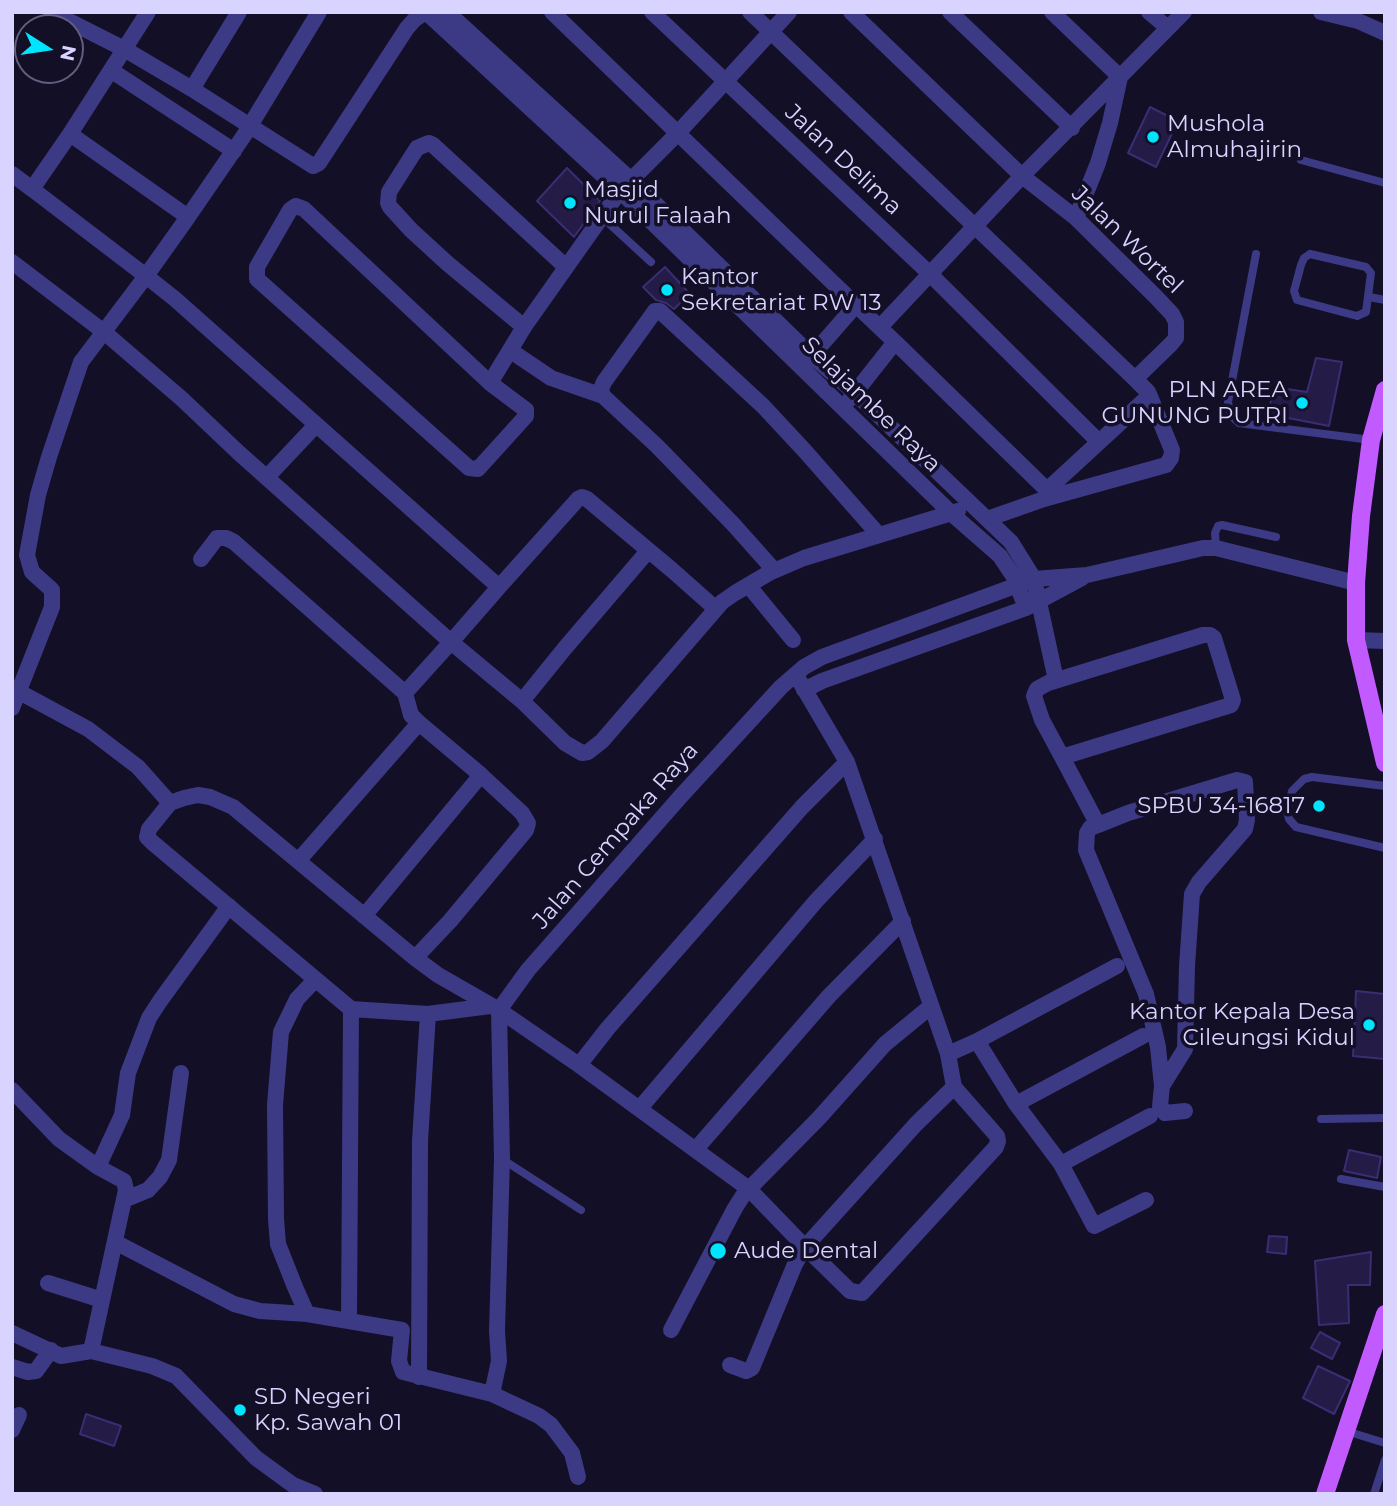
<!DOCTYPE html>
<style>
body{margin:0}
#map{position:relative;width:1397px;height:1506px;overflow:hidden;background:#130f26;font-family:Montserrat,sans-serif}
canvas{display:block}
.frame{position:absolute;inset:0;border:14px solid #d9d4ff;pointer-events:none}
.north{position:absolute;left:14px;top:14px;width:70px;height:70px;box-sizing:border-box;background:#130f26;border:2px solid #625e7d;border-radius:50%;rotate:102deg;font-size:19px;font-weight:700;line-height:28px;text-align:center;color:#d9d4ff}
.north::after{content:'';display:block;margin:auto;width:24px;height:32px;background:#00e5ff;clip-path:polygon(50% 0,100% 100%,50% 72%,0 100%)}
</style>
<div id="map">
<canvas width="1397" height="1506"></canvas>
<div class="frame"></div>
<div class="north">N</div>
</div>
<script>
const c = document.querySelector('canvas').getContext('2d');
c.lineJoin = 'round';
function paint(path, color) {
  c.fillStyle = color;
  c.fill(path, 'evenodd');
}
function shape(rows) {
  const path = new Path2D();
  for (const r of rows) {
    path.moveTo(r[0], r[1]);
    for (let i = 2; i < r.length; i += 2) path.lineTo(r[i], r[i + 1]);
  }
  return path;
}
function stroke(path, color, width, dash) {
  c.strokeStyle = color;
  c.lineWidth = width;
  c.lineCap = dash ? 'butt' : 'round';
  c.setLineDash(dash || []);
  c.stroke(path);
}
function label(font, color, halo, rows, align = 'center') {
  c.font = font + ' Montserrat,sans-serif';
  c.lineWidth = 7;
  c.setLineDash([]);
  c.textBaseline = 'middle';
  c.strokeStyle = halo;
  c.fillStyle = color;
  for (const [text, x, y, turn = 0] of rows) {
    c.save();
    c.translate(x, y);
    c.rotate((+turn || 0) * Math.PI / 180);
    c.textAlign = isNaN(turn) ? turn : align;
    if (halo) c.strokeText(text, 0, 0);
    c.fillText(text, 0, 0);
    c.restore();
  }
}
const building = shape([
 [1150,107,1178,121,1156,167,1128,153,1150,107],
 [567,168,600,201,574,237,537,201,567,168],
 [665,267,690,294,674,309,666,303,656,300,643,287,665,267],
 [1316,358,1342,362,1329,426,1268,414,1274,387,1307,392,1316,358],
 [1356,991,1385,994,1385,1059,1353,1056,1356,991],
 [1349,1150,1381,1157,1377,1178,1344,1171,1349,1150],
 [1269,1236,1287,1237,1286,1254,1267,1252,1269,1236],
 [1371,1252,1370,1285,1348,1285,1349,1323,1319,1325,1315,1261,1371,1252],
 [1320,1332,1340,1343,1332,1359,1311,1348,1320,1332],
 [1318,1366,1350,1381,1334,1414,1303,1398,1318,1366],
 [86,1414,121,1426,114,1446,80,1434,86,1414]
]);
paint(building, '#241b47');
stroke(building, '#3b2d73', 2);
stroke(shape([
 [1301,160,1385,183],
 [602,217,651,262],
 [1256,254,1228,402,1231,416,1239,423,1371,440],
 [1310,254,1366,267,1371,273,1366,312,1357,316,1297,300,1294,291,1301,265,1304,258,1310,254],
 [1369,297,1385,300],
 [1216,548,1215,533,1218,526,1222,525,1276,537],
 [1385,786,1312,777,1304,779,1292,791,1287,812,1289,819,1296,827,1385,848],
 [1321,1119,1385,1118],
 [502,1159,581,1210],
 [1341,1179,1385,1187],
 [1346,1431,1385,1443],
 [1374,1494,1385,1460]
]), '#3d3a85', 8);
stroke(shape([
 [51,12,126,50,192,89,313,166,319,163,407,28,415,19,426,12],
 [148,12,70,134,188,217,245,134,319,12],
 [426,12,620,191,952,514,1000,556,1014,577,1026,608],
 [447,12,631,180,812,356,855,393,1011,542,1034,579,1056,680],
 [552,12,856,305],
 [652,12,929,273,1099,442],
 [750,12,1135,379],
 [851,12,1022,176,1076,218,1156,297,1172,314,1176,322,1176,338,1171,344,1135,379,1148,392,1148,397,1047,490,1044,499,987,519],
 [950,12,1072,128],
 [1052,12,1120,77,1110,123,1098,163,1076,218],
 [1149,12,1168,28],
 [1321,12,1358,21,1385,33],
 [112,71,234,151],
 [192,89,239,12],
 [70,134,32,189,146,276,188,217],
 [12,174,32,189],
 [296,206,304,209,490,383,526,410,526,416,478,469,469,468,257,279,257,267,290,210,296,206],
 [12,262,104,332,182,399,239,453,451,642,405,693],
 [524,327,447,263,411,230,390,207,388,203,389,192,417,148,429,143,433,145,566,267],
 [880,327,1022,176,1184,12],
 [895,342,1047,490],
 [511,351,551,378,603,396],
 [807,361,856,305,895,342,850,399],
 [490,383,524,327,620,191,677,134,789,12],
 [267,477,316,425],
 [1044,499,1166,465,1171,458,1172,450,1149,394],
 [201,559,217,538,226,538,234,542,405,693,411,715,419,723,481,775],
 [774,570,733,524,657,446,603,396,601,389,604,382,655,311,660,311,763,406,804,450,878,534],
 [748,585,793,640],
 [499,587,451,642,522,701,565,743,582,753,588,752,602,741,722,602,735,593,769,573,804,558,958,511],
 [1356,640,1385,641],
 [12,688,88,729,138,767,170,803],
 [804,690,822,681,1026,608,1082,578],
 [522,701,565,648,648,551],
 [12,708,52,607,52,590,32,572,27,555,38,495,49,457,81,362,146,276,175,299,499,587,578,499,582,497,587,499,672,570,716,609],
 [1062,757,1231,705,1233,700,1214,638,1210,635,1203,635,1048,683,1037,689,1034,696,1042,720,1062,757,1098,825,1090,828,1087,833,1086,850,1146,994,1158,1047,1162,1086,1160,1106,1165,1113,1185,1111],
 [1098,825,1128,813,1237,780,1245,782,1247,820,1245,829,1199,882,1192,894,1187,966,1185,1049,1162,1086],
 [298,861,419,723],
 [364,916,481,775,522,813,528,823,526,830,450,921,415,958],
 [315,980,297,999,281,1032,275,1105,276,1219,278,1244,295,1287,307,1314,402,1330,399,1361,403,1372,492,1394,499,1361,497,1331,502,1159,499,1010,528,970,681,796,781,687,804,667,822,657,1034,579,1087,575,1203,548,1216,548,1356,583],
 [490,1006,428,1014,351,1009,153,843,147,837,149,829,170,803,184,798,198,795,210,797,233,807,415,958,438,975,499,1010,579,1065,749,1189,805,1247,916,1124,954,1087,948,1054,847,762,796,675],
 [977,1041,1117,966],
 [948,1054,977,1041,1016,1104,1061,1164,1094,1226,1146,1200],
 [579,1065,608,1028,802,807,847,762],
 [12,1090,59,1139,98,1167,124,1181,126,1190,91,1351,152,1366,176,1376,256,1458,293,1485,315,1494],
 [1016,1104,1143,1036],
 [640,1108,816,901,875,839],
 [696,1149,829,996,903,921],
 [1061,1164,1150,1116],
 [98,1167,122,1115,128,1073,149,1018,160,1001,229,906],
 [126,1199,148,1190,160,1177,169,1160,181,1073],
 [115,1242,234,1304,260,1311,307,1314],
 [48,1283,102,1300],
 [349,1320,351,1009],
 [671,1330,735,1208,744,1194,819,1118,885,1044,930,1007],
 [12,1333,61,1356,91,1351],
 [730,1365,746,1371,752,1368,795,1264,805,1247,850,1291,862,1293,996,1147,998,1141,997,1136,954,1087],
 [12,1367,28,1372,36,1371,51,1350],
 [419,1377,420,1141,428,1014],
 [492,1394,539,1416,551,1425,572,1453,578,1477],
 [12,1430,19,1415]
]), '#3d3a85', 16);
stroke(shape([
 [1385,390,1371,440,1361,516,1356,583,1356,640,1385,763],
 [1325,1494,1385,1314]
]), '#c25bff', 18);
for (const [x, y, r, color] of [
 [1153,137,7,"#00e5ff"],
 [570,203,7,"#00e5ff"],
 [667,290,7,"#00e5ff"],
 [1302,403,7,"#00e5ff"],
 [1319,806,7,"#00e5ff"],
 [1369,1025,7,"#00e5ff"],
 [718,1251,9,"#00e5ff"],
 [240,1410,7,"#00e5ff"]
]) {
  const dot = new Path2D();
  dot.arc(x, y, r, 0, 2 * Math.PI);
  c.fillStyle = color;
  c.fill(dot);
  stroke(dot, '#130f26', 2.5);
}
label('23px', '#d9d4ff', '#130f26', [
 ["Mushola",1167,124],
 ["Almuhajirin",1167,150],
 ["Masjid",584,190],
 ["Nurul Falaah",584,216],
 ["Kantor",681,277],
 ["Sekretariat RW 13",681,303],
 ["PLN AREA",1288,390,"right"],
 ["GUNUNG PUTRI",1288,416,"right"],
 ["SPBU 34-16817",1305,806,"right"],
 ["Kantor Kepala Desa",1355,1012,"right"],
 ["Cileungsi Kidul",1355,1038,"right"],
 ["Aude Dental",734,1251],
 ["SD Negeri",254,1397],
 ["Kp. Sawah 01",254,1423]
], 'left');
label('23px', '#d9d4ff', '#130f26', [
 ["Jalan Delima",843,160,43],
 ["Jalan Wortel",1127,240,44],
 ["Selajambe Raya",871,405,44],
 ["Jalan Cempaka Raya",616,836,-49]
]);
</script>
